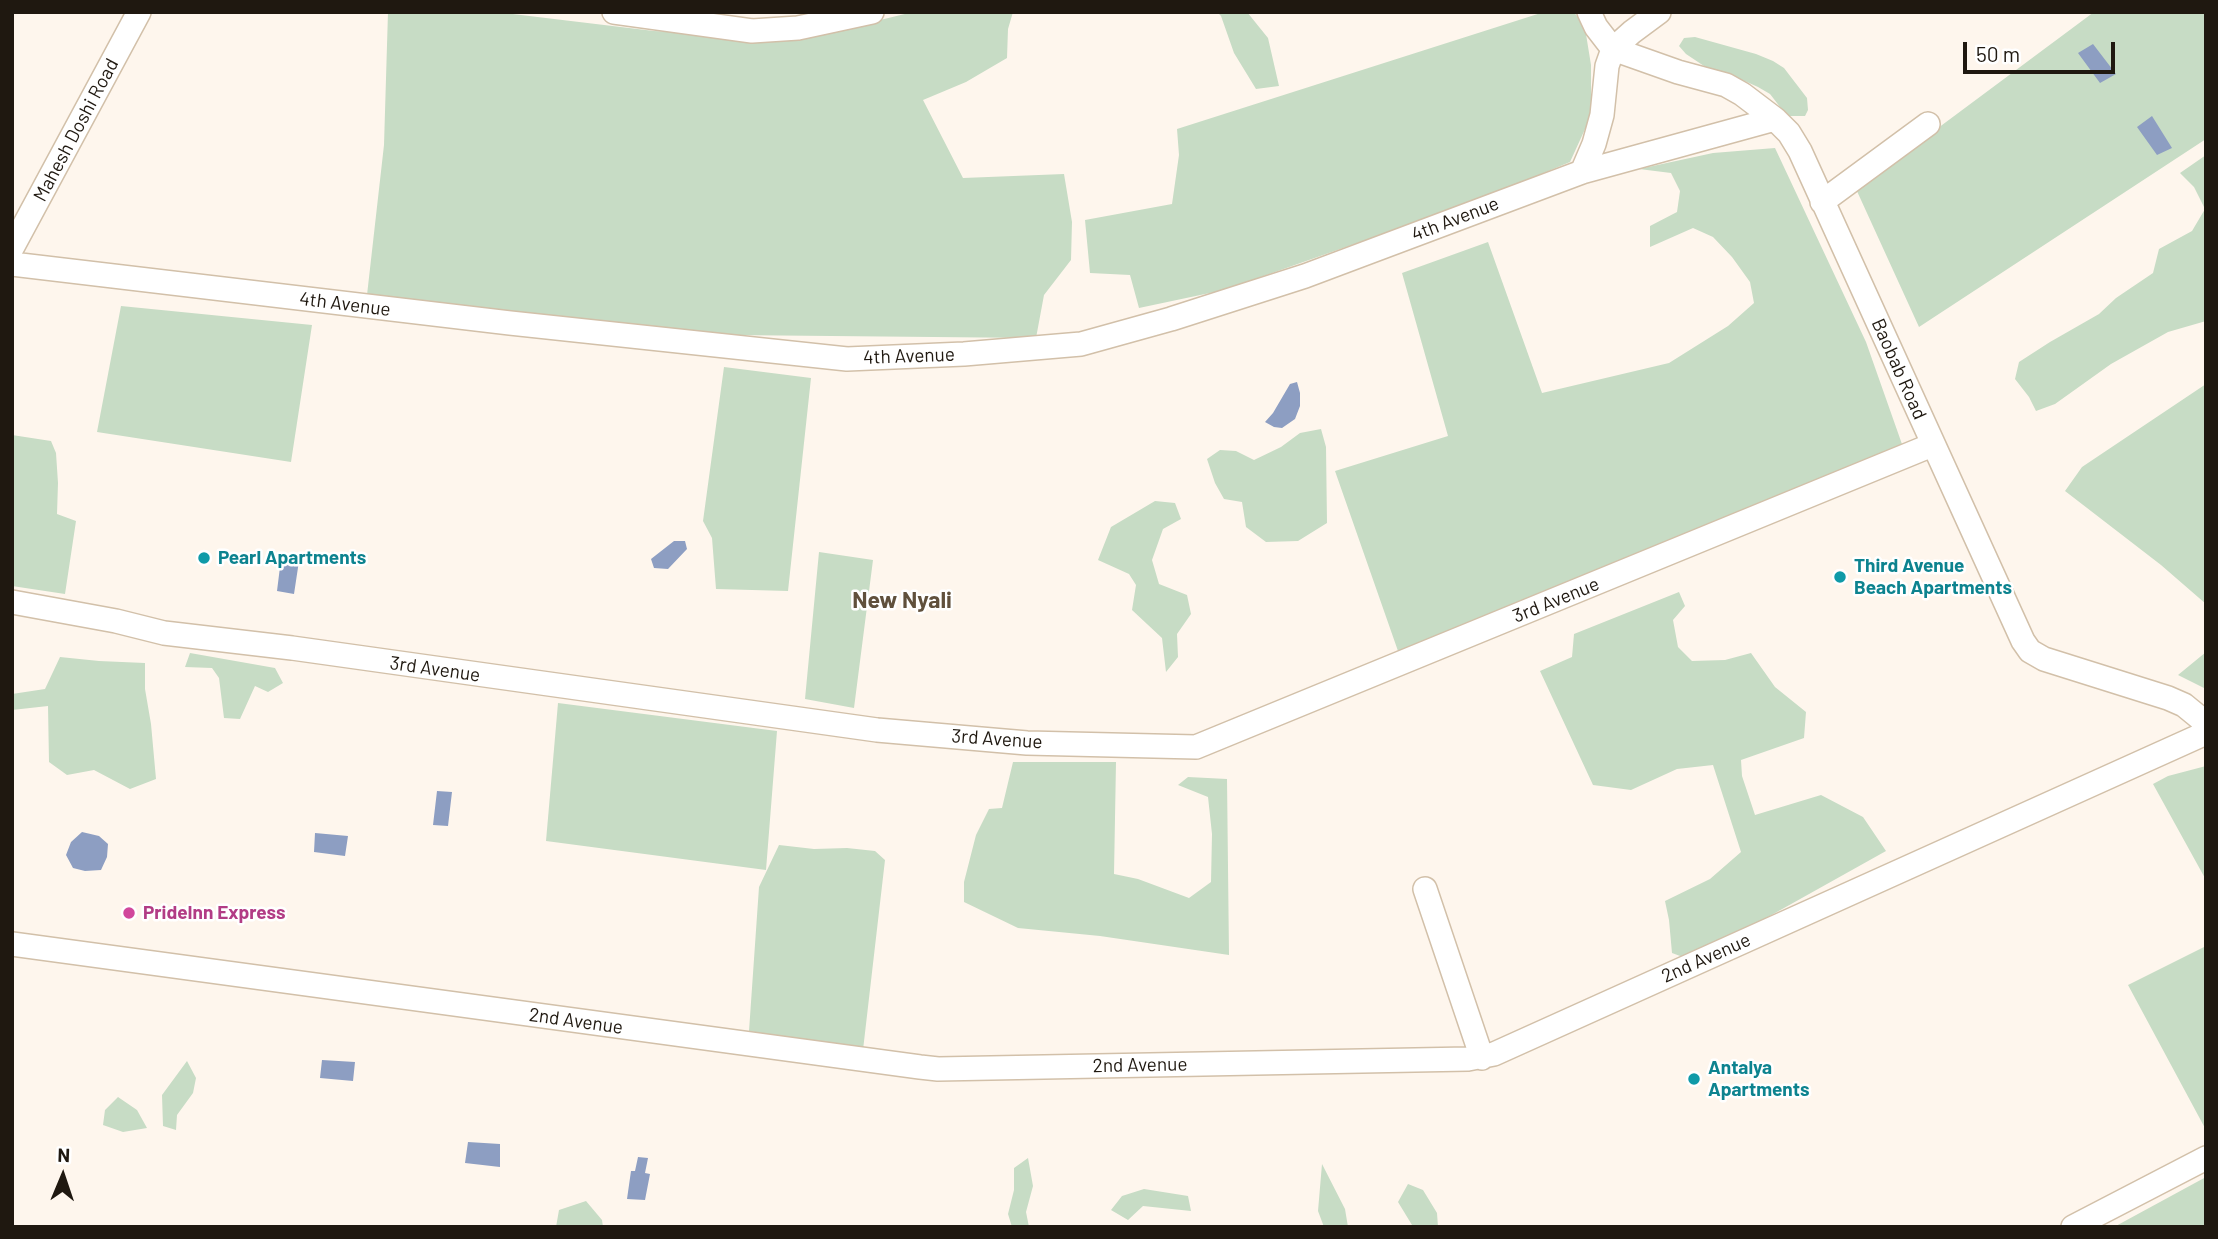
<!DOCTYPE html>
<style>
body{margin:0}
#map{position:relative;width:2218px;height:1239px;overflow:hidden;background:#fef6ed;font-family:Barlow,sans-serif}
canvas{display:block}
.frame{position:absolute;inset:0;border:14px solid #1f1810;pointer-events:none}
.north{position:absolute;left:28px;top:1141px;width:70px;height:70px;-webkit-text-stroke:5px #fff;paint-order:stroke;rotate:2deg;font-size:19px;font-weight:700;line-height:28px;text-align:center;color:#1f1810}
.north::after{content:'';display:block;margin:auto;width:24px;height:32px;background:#1f1810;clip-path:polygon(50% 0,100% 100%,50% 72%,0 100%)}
.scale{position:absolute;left:1963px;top:42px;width:152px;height:32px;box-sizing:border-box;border:4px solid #1f1810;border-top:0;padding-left:9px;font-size:21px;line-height:24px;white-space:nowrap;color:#1f1810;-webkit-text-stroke:5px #fff;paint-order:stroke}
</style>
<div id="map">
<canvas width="2218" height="1239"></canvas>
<div class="frame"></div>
<div class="north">N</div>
<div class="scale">50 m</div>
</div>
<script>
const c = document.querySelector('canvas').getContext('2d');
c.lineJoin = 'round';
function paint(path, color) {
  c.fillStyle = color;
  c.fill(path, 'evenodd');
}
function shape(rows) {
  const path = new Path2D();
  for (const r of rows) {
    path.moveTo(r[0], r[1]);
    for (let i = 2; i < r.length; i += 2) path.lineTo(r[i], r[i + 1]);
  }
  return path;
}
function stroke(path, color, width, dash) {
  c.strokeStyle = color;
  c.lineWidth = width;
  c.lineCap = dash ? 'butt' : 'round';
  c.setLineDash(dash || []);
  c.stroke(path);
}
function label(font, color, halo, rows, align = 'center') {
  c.font = font + ' Barlow,sans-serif';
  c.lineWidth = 5;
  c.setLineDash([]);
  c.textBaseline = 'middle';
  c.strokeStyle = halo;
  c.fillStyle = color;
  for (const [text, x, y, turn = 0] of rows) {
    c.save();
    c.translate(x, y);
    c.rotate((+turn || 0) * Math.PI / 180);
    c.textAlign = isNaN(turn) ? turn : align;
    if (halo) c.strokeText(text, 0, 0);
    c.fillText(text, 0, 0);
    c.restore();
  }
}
paint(shape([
 [388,12,496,12,654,31,802,39,913,12,1013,12,1008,29,1007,58,966,82,923,100,963,178,1064,174,1072,222,1071,260,1044,295,1036,338,729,335,367,295,384,145],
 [1217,12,1247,12,1268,38,1279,86,1256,89,1234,53,1221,16],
 [1544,12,1574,12,1585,28,1591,65,1591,116,1570,162,1479,200,1224,290,1139,308,1130,275,1090,273,1085,220,1172,204,1179,155,1177,129],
 [2094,12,2206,12,2206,139,1919,327,1856,189],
 [1695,37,1756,54,1773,61,1784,68,1807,98,1808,110,1805,116,1787,116,1770,94,1758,87,1738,78,1713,72,1686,54,1679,46,1684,38],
 [1775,148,1866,342,1903,447,1398,651,1335,471,1448,436,1402,273,1488,242,1542,393,1669,363,1728,326,1754,303,1750,282,1732,257,1713,237,1693,228,1650,247,1650,226,1677,212,1680,191,1671,173,1639,169,1713,153],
 [2206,155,2206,321,2168,332,2111,364,2055,404,2036,411,2029,397,2015,379,2019,362,2050,342,2099,314,2116,298,2153,273,2159,249,2192,231,2205,209,2194,187,2180,173],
 [121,306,312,325,291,462,97,432],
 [724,367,811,378,788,591,716,589,712,538,703,521],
 [2206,384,2206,604,2161,565,2065,491,2082,467],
 [1321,429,1326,447,1327,523,1298,541,1266,542,1246,527,1242,502,1224,499,1215,483,1207,459,1220,450,1236,451,1254,460,1281,447,1300,433],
 [12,435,51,441,56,453,58,483,57,514,76,521,65,594,12,586],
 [1155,501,1175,503,1181,519,1163,529,1152,560,1159,584,1187,595,1191,614,1177,634,1178,657,1166,672,1162,638,1132,610,1136,585,1129,574,1098,560,1111,527],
 [819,552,873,560,854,708,805,699],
 [1679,592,1685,606,1673,620,1678,647,1692,661,1725,660,1751,653,1775,687,1806,712,1804,738,1741,760,1742,776,1755,815,1821,795,1863,817,1886,851,1691,960,1672,953,1669,920,1665,901,1710,879,1741,852,1713,765,1677,769,1631,790,1593,785,1540,671,1572,657,1574,634],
 [2206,652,2206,689,2178,675],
 [190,653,275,668,283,683,268,692,255,686,240,719,224,718,219,678,212,668,185,667],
 [60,657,99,661,145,663,145,689,151,724,156,779,130,789,94,770,67,775,49,762,48,706,12,710,12,694,45,689],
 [558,703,777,731,766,870,546,841],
 [1013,762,1116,762,1114,874,1138,879,1189,898,1211,882,1212,834,1208,797,1178,785,1188,777,1227,779,1229,955,1100,936,1018,928,964,902,964,882,976,835,989,809,1002,808],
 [2206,766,2206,880,2153,784,2168,776],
 [779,845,814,849,847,848,875,851,885,860,863,1050,749,1031,759,887],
 [2206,946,2206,1130,2128,985],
 [187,1061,196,1078,193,1093,177,1115,176,1130,163,1126,162,1095],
 [118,1097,137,1110,147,1128,123,1132,103,1125,105,1110],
 [1028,1158,1033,1186,1026,1212,1029,1227,1012,1227,1008,1214,1014,1190,1014,1168],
 [1322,1164,1345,1209,1348,1227,1324,1227,1318,1211],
 [2206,1177,2206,1227,2114,1227],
 [1408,1184,1423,1190,1437,1213,1438,1227,1412,1225,1398,1202],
 [1144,1189,1188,1196,1191,1211,1143,1206,1128,1220,1111,1210,1122,1196],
 [586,1201,602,1220,603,1227,556,1227,559,1210]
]), '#c7dcc5');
paint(shape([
 [2093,44,2116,74,2100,83,2078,53],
 [2152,116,2172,148,2157,155,2137,127],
 [1297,382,1300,393,1300,406,1295,419,1282,428,1274,427,1265,422,1273,413,1290,384],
 [674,541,685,541,687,549,668,569,654,568,651,559],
 [281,559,299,561,294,594,277,591],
 [437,791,452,792,448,826,433,825],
 [82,832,99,836,108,844,107,857,101,870,85,871,73,868,66,855,71,842],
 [315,833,348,836,345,856,314,852],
 [322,1060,355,1062,353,1081,320,1078],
 [468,1142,500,1144,500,1167,465,1163],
 [638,1157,648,1158,645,1173,650,1174,645,1200,627,1199,631,1171,635,1171]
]), '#8d9ec2');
const street = shape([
 [614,12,752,31,798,28,872,12],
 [1589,12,1596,27,1613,49,1678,72,1726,85,1742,94,1775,119,1789,133,1800,151,2023,641,2030,651,2044,659,2168,698,2184,705,2206,723],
 [1582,172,1594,144,1602,115,1607,66,1613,49,1632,32,1659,12],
 [1822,202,1928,124],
 [12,248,139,12],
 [12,264,510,323,847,359,964,354,1081,344,1171,319,1305,276,1582,172,1775,119],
 [12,602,116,621,164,633,292,648,877,730,1027,743,1196,747,1932,445],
 [1425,889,1482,1058],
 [12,944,920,1067,938,1069,1468,1059,1494,1054,2206,733],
 [2073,1227,2206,1158]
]);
stroke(street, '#d2c0a9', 26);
stroke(street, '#fff', 23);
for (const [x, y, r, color] of [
 [204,558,7,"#0f9aa8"],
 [1840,577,7,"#0f9aa8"],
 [129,913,7,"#d1479c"],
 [1694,1079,7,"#0f9aa8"]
]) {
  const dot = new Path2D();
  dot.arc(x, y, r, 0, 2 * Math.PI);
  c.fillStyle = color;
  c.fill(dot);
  stroke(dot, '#fff', 2.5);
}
label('19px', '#1f1810', '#fff', [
 ["Mahesh Doshi Road",76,130,-62],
 ["4th Avenue",1455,219,-21],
 ["4th Avenue",345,304,7],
 ["4th Avenue",909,356,-2],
 ["Baobab Road",1899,369,66],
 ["3rd Avenue",1556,600,-22],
 ["3rd Avenue",435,669,8],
 ["3rd Avenue",997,739,4],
 ["2nd Avenue",1706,958,-24],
 ["2nd Avenue",576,1021,8],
 ["2nd Avenue",1140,1065,-1]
]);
label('bold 19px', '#0d838f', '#fff', [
 ["Pearl Apartments",218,558],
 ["Third Avenue",1854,566],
 ["Beach Apartments",1854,588],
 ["Antalya",1708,1068],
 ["Apartments",1708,1090]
], 'left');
label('bold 19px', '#b23c85', '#fff', [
 ["PrideInn Express",143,913]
], 'left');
label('bold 23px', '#60503c', '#fff', [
 ["New Nyali",902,600]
]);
</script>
